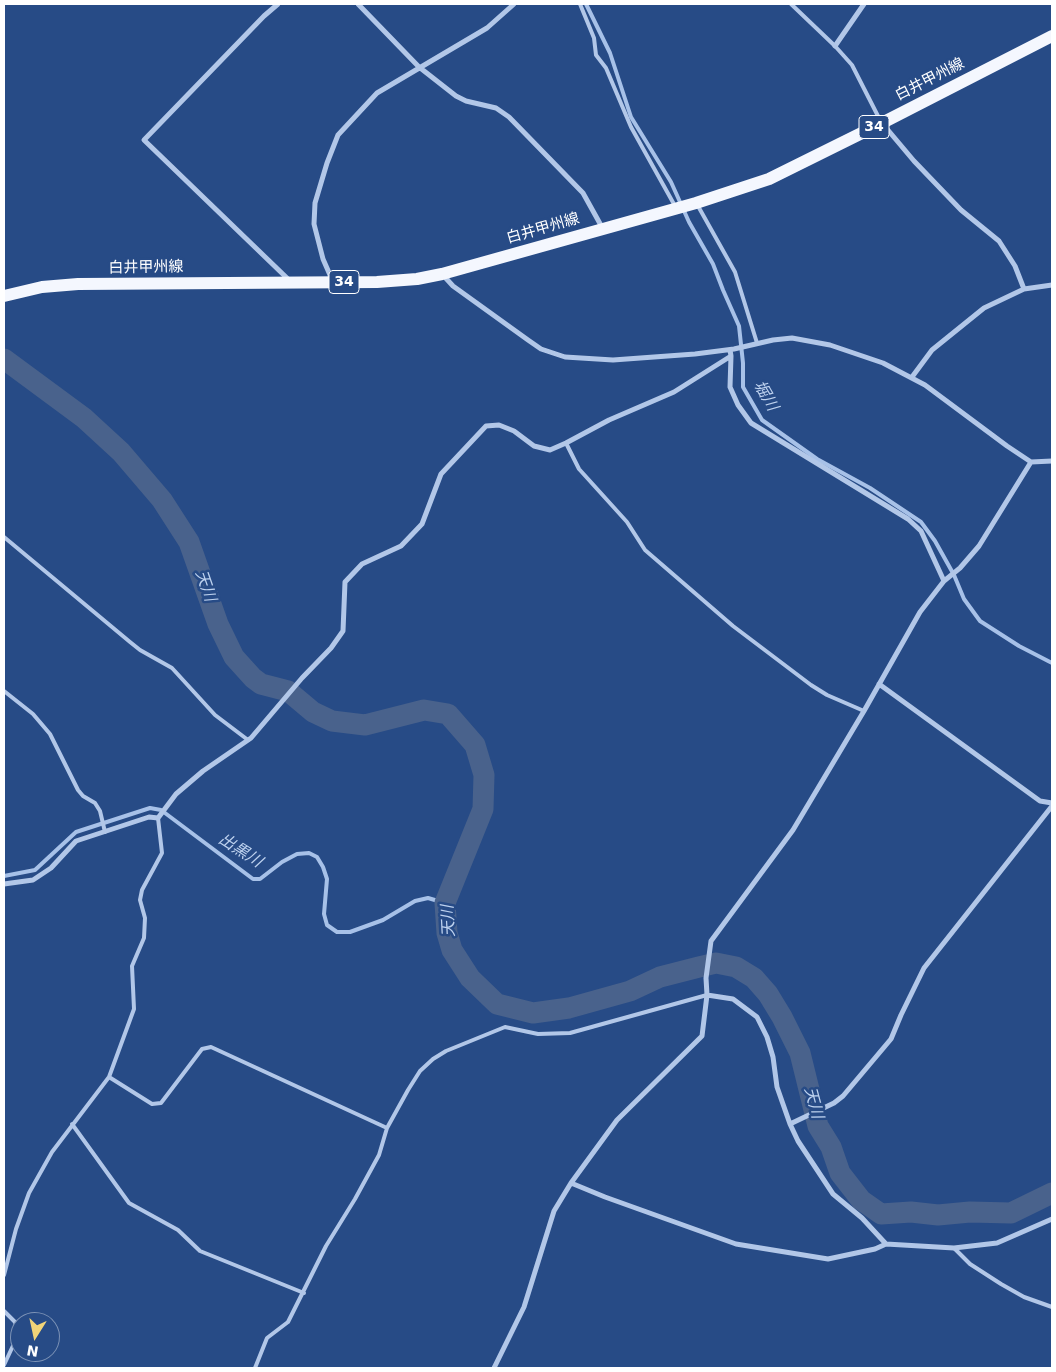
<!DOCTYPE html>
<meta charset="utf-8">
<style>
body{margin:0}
#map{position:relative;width:1056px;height:1372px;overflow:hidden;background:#274b86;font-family:"DejaVu Sans",sans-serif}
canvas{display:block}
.frame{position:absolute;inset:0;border:5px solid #fff;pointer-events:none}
.north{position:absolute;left:10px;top:1312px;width:50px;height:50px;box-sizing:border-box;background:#274b86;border:1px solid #7d93b6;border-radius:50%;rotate:190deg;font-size:14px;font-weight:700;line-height:20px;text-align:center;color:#fff}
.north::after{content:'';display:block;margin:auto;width:18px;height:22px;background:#f0d478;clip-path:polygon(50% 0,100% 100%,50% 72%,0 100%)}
</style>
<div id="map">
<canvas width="1056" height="1372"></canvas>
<div class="frame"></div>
<div class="north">N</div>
</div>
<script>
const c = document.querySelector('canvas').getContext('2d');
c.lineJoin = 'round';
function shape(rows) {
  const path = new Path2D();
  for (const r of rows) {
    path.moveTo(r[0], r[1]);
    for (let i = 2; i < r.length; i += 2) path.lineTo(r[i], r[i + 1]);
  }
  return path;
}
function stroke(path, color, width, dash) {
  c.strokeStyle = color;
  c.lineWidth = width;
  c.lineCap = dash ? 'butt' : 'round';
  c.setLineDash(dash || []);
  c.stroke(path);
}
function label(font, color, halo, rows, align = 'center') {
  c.font = font + ' "DejaVu Sans","Noto Sans JP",sans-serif';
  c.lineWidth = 5;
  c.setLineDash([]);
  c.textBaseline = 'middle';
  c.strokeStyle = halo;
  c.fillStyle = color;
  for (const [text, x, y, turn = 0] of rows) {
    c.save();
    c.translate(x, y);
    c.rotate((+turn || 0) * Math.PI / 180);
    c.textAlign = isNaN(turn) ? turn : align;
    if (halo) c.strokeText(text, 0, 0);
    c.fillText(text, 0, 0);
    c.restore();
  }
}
stroke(shape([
 [586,4,610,53,631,117,671,182,689,222,713,264,723,290,739,326,743,363,743,387,762,420,817,459,870,488,921,522,935,541,954,575,964,599,980,621,1019,646,1052,663],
 [4,876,35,870,76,832,150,808,161,810,253,879,260,879,282,862,297,854,309,853,317,857,323,867,327,879,324,914,327,925,337,932,350,932,383,920,415,901,428,898,445,903]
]), '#a7c1e8', 4);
stroke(shape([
 [4,359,84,418,121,452,162,500,189,542,218,624,234,657,253,678,261,684,288,691,313,712,332,721,365,725,424,710,448,714,475,745,484,775,483,809,445,903,447,933,452,950,470,978,497,1004,533,1013,569,1008,630,991,660,977,699,967,716,963,736,967,754,978,768,994,782,1017,800,1053,818,1126,831,1147,840,1173,861,1200,881,1214,911,1212,938,1215,970,1212,1011,1213,1052,1193]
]), '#49628c', 21);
stroke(shape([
 [580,4,594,38,596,55,606,68,631,127,675,206],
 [791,4,835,46,852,65,881,122],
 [698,206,735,272,757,343],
 [566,443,579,469,627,522,645,550,733,626,811,685,827,695,864,711],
 [4,537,130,642,140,650,172,668,215,715,248,740],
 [4,691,33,714,50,734,78,790,83,796,95,803,100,811,105,832],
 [109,1077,152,1104,161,1103,202,1049,211,1047,387,1128],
 [72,1124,129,1203,178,1230,200,1251,304,1293],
 [954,1248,970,1264,1001,1284,1024,1297,1052,1307],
 [4,1275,16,1229,29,1193,52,1152,109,1077,134,1009,132,966,144,938,145,918,140,900,142,890,162,853,158,818],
 [4,1311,15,1322,18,1335,4,1365],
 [255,1368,267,1338,288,1322,326,1246,355,1199,379,1155,387,1128,408,1090,420,1071,433,1059,446,1051,505,1027,538,1034,570,1033,707,995]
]), '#b2c7e8', 4);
stroke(shape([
 [278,4,264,16,144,140,289,280],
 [358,4,419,67,456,96,466,101,496,108,509,117,583,193,603,229],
 [835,46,864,4],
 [882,123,914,161,961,210,999,241,1015,266,1024,289],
 [442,274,453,286,528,340,541,349,565,357,613,360,695,354,734,349,773,340,792,338,830,345,883,363,925,385,1007,446,1031,462,1052,461],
 [331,282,330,275,323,259,314,224,315,203,327,163,338,135,377,93,487,28,514,4],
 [731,356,730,387,738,405,751,423,908,519,921,531,944,581],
 [912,377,932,350,984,308,1024,289,1052,285],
 [879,684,1040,801,1052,803],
 [4,884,33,880,51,868,76,841,149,817,158,818,176,794,203,771,251,738,302,678,331,648,343,631,345,582,362,564,401,546,422,524,441,474,486,426,499,425,514,431,534,446,550,450,566,443,609,420,674,392,731,356,730,350],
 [707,995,733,999,757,1017,767,1037,773,1057,777,1087,790,1124,798,1141,833,1194,862,1218,886,1244],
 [790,1124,834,1103,843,1096,891,1039,901,1015,924,968,1052,806],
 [571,1183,605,1197,736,1244,828,1259,875,1249,886,1244,954,1248,997,1243,1052,1219],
 [494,1368,524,1307,554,1211,571,1183,617,1120,702,1036,707,995,706,978,711,941,793,830,864,711,920,612,944,581,960,568,979,546,1031,462]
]), '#b2c7e8', 5);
stroke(shape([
 [4,296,42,287,78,284,377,282,417,279,442,274,696,203,769,179,882,123,1052,36]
]), '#f4f7fe', 12);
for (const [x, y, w] of [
 [874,127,30],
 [344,282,30]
]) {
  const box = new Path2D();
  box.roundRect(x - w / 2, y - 11.5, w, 23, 4);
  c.fillStyle = '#274b86';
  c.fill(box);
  stroke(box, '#fff', 1);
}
label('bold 14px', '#fff', null, [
 ["34",874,127],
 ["34",344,282]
]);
label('15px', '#fff', '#274b86', [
 ["白井甲州線",930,80,-27],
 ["白井甲州線",543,229,-16],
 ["白井甲州線",146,268,-1]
]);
label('italic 16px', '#bed2ef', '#274b86', [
 ["堀川",765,396,60],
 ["天川",205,586,71],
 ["出黒川",240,851,33],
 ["天川",449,921,-93],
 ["天川",813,1103,75]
]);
</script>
